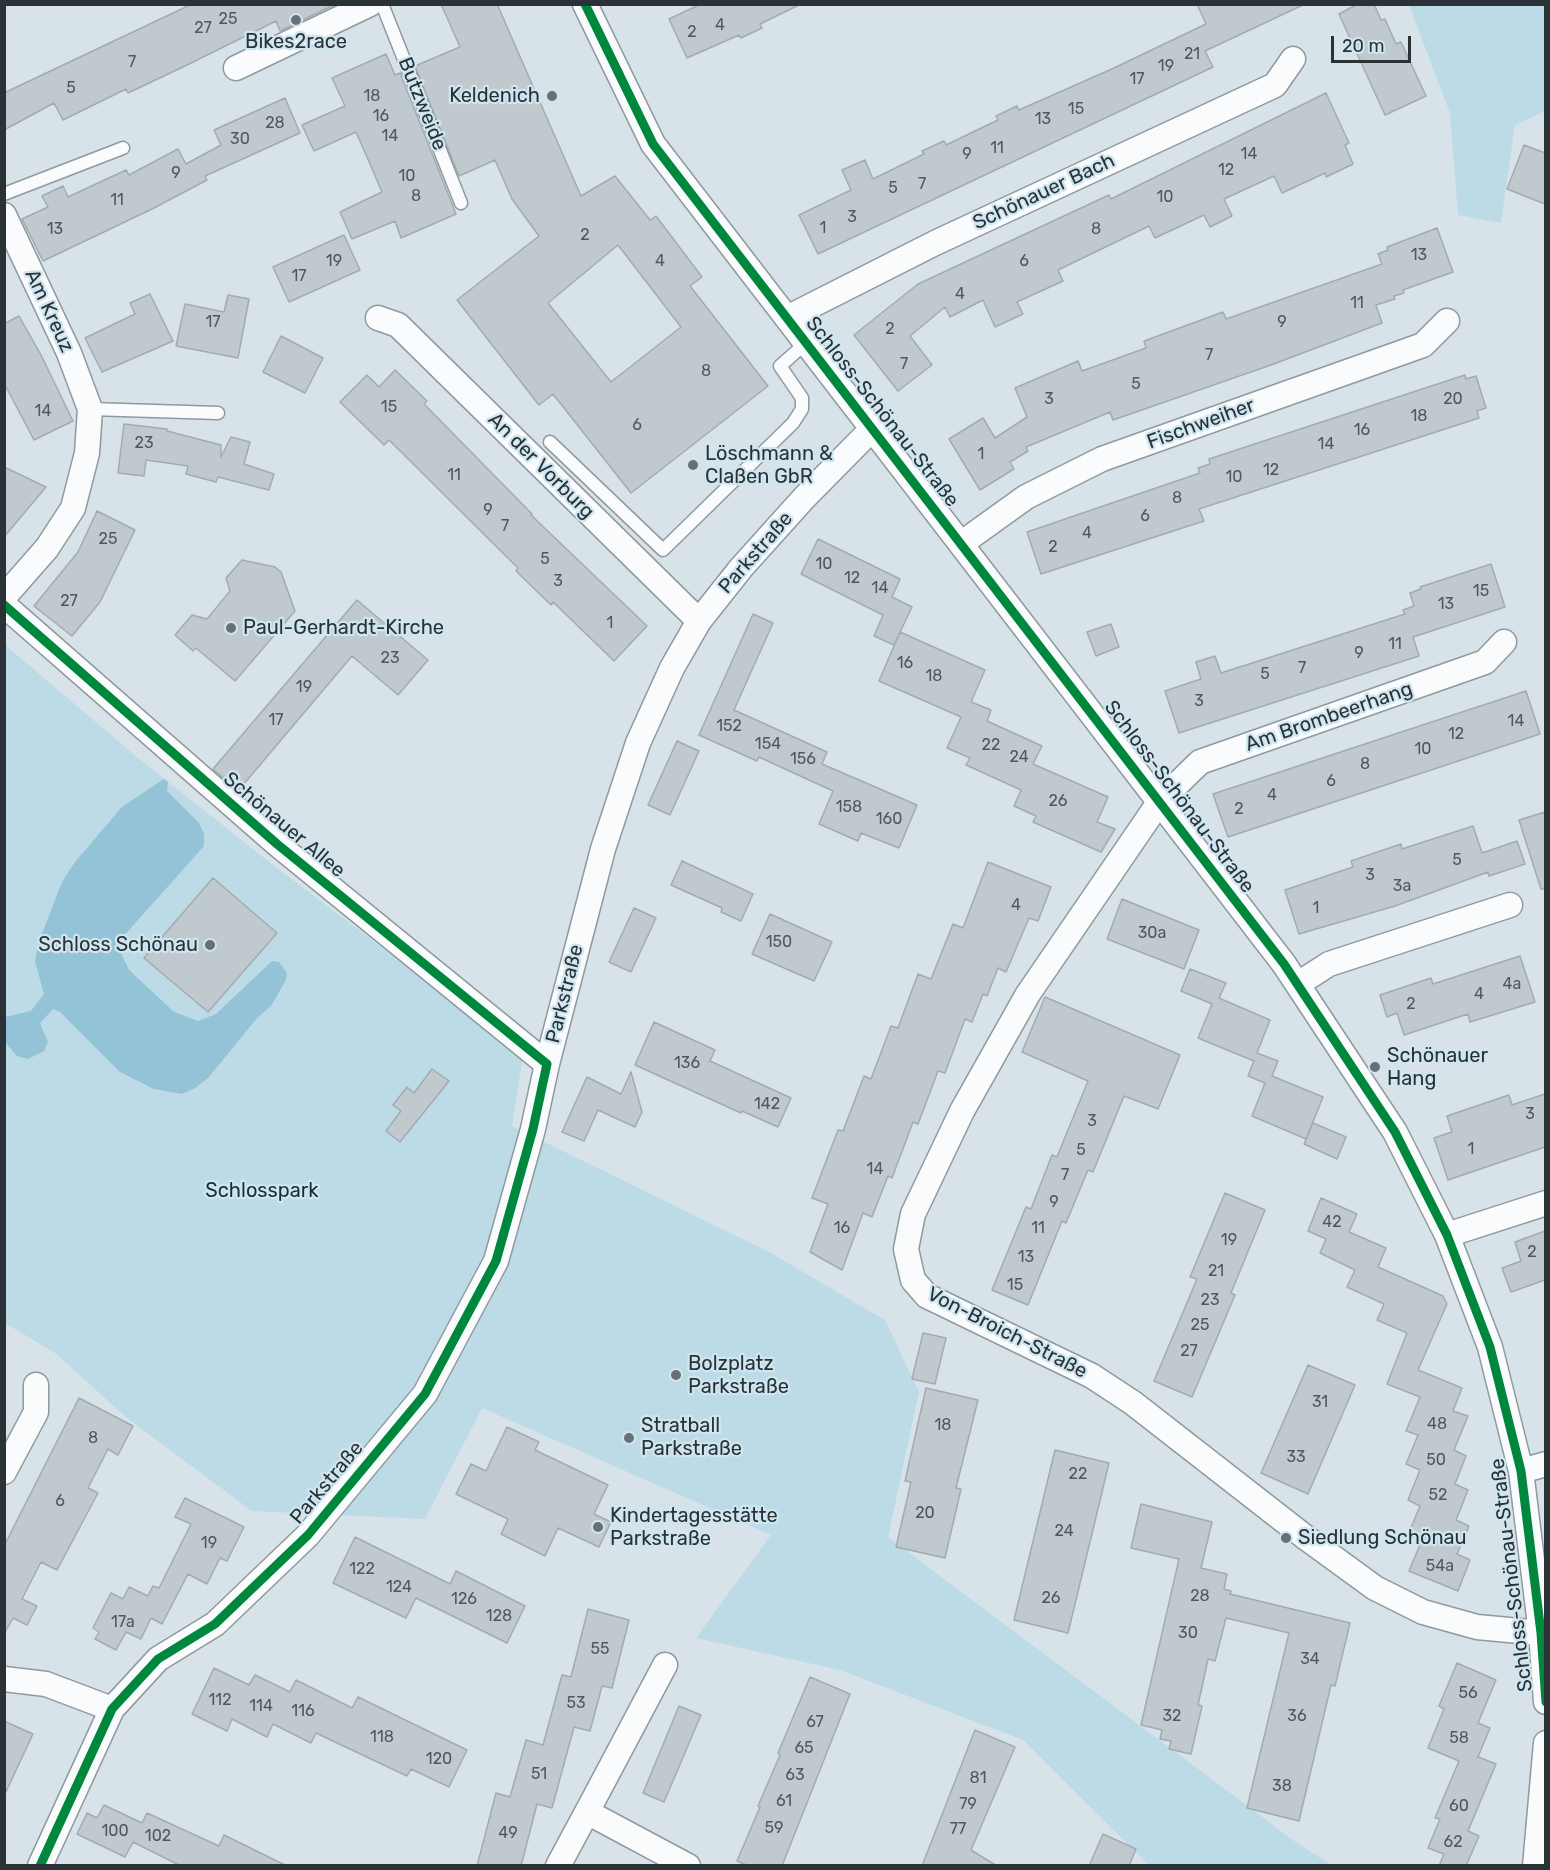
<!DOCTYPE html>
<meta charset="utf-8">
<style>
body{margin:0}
#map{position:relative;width:1550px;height:1870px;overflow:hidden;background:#d7e3e8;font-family:Rubik,sans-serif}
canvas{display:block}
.frame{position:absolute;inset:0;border:6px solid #2a3236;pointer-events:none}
.scale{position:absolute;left:1331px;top:36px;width:80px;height:27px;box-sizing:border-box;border:3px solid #2a3236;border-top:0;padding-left:8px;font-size:18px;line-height:21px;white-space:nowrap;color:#2a3236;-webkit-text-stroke:4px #cfe6f0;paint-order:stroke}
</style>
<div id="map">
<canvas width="1550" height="1870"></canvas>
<div class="frame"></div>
<div class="scale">20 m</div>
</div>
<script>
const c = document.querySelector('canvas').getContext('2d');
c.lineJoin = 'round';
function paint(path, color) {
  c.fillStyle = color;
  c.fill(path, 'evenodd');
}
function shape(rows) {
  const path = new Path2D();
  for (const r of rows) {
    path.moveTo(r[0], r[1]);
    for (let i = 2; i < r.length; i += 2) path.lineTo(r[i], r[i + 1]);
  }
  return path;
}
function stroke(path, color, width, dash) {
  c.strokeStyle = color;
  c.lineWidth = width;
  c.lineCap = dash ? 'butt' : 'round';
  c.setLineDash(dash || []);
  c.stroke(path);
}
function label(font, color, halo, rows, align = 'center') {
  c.font = font + ' Rubik,sans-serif';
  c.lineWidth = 4.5;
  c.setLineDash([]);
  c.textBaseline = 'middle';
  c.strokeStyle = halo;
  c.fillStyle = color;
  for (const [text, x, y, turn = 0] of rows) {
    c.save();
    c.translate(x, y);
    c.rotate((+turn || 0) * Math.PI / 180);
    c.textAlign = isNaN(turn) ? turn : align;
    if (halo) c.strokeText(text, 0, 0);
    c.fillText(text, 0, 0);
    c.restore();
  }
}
paint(shape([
 [1409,5,1545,5,1545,111,1515,125,1501,223,1458,215,1450,113],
 [4,644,137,757,264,858,523,1055,512,1126,769,1252,885,1320,919,1392,888,1537,1293,1840,1331,1865,1149,1865,1023,1740,840,1670,696,1638,771,1535,482,1408,425,1519,252,1511,127,1418,55,1353,5,1323]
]), '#bddbe7');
paint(shape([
 [164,779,168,782,167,791,199,823,204,834,204,846,121,939,119,949,129,970,174,1012,198,1021,216,1014,272,961,279,962,287,973,286,980,271,1006,257,1018,208,1078,195,1088,182,1094,154,1089,120,1072,60,1012,53,1009,40,1023,48,1042,44,1051,28,1059,17,1056,5,1042,5,1017,31,1011,44,994,35,961,38,944,62,882,75,862,122,807]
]), '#94c2d6');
const building = shape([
 [192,4,336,4,280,31,276,21,185,66,128,93,126,89,63,120,54,103,4,130,4,93,192,4],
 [441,4,497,4,581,196,615,176,650,220,656,216,702,277,690,286,768,386,631,493,553,394,539,405,457,300,539,236,512,199,495,160,459,176,415,66,460,47,441,4],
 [618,245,681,327,611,382,548,303,618,245],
 [701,4,801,4,760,24,762,28,741,38,739,35,687,58,669,19,701,4],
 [1197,4,1305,4,1205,51,1213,67,818,254,799,215,851,190,842,170,865,160,873,179,924,154,922,151,944,141,946,145,998,120,996,116,1017,106,1019,110,1114,68,1206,24,1197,4],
 [1358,4,1374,4,1381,20,1385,19,1396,44,1401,42,1426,96,1385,115,1339,14,1358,4],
 [386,54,395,75,400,73,456,214,401,238,395,221,352,239,340,212,382,192,367,157,356,132,314,151,302,125,345,106,332,78,386,54],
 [1326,93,1349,143,1345,145,1353,164,1326,177,1325,173,1282,193,1274,176,1224,199,1232,216,1210,227,1204,215,1155,238,1149,226,1058,270,1063,281,1017,302,1023,314,995,327,983,300,950,317,945,307,910,336,932,365,898,391,854,335,918,284,1109,195,1111,199,1326,93],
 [285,98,300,133,205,176,207,180,152,209,43,261,22,219,48,207,42,196,63,186,68,197,126,170,129,175,178,149,186,164,221,145,214,130,285,98],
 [1524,145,1545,153,1545,204,1507,189,1524,145],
 [1437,228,1453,272,1403,290,1404,293,1394,296,1395,299,1376,305,1382,323,1271,365,1113,420,1110,412,1026,447,1028,451,1010,462,1014,469,980,490,949,439,983,418,995,438,1027,417,1015,388,1078,361,1082,371,1146,348,1144,341,1223,312,1226,319,1382,264,1378,254,1388,250,1387,247,1437,228],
 [344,235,360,270,289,302,273,267,344,235],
 [150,294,173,341,102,372,85,338,135,314,130,303,150,294],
 [228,295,249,299,238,358,176,346,185,304,224,312,228,295],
 [19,316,41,355,73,421,34,440,4,383,4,324,19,316],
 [281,336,323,358,305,393,263,372,281,336],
 [395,370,427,401,424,404,532,514,531,515,647,626,614,661,553,602,551,605,516,571,518,568,389,440,384,445,340,402,367,375,379,387,395,370],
 [1465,375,1466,379,1476,376,1486,408,1477,411,1479,418,1199,509,1204,521,1041,574,1027,532,1200,473,1198,468,1210,464,1209,459,1465,375],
 [124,424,167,429,167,431,221,445,221,457,231,437,250,442,244,464,274,474,269,490,218,477,216,482,186,474,188,466,146,460,144,476,118,473,124,424],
 [4,467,46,487,4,537,4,467],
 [97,511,135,530,100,602,72,636,34,606,78,552,97,511],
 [818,539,900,579,892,597,912,607,894,645,874,636,883,615,801,574,818,539],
 [242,560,275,567,281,572,295,611,235,681,196,648,193,651,175,635,192,615,207,619,230,591,226,578,242,560],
 [1491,564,1505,607,1413,637,1419,656,1179,733,1165,691,1201,679,1196,662,1215,656,1221,673,1405,614,1403,610,1414,606,1410,593,1421,589,1420,587,1491,564],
 [357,600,428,660,398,695,352,656,238,791,213,769,357,600],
 [753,614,773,623,734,710,827,752,822,764,917,805,899,848,861,833,858,841,819,824,833,791,759,757,757,761,699,735,753,614],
 [1111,624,1119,647,1096,656,1087,632,1111,624],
 [900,632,985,670,971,702,991,710,987,721,1042,746,1033,764,1108,797,1097,822,1115,829,1101,852,1033,822,1036,816,1014,806,1021,790,966,765,970,758,947,748,961,717,879,681,900,632],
 [1526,691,1540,734,1228,837,1213,794,1526,691],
 [677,741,699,751,670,815,648,805,677,741],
 [1545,812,1545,889,1541,889,1519,820,1545,812],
 [1473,826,1482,853,1517,841,1525,864,1489,876,1488,872,1395,906,1299,934,1285,890,1353,867,1351,861,1401,844,1402,849,1473,826],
 [682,861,753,894,741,921,721,912,722,908,671,885,682,861],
 [988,862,1051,887,1038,921,1029,918,1006,972,998,968,987,996,983,994,972,1022,965,1019,945,1073,938,1071,918,1124,913,1122,892,1178,888,1176,872,1217,863,1213,842,1270,810,1252,828,1204,812,1198,838,1130,843,1131,864,1076,871,1079,891,1026,898,1028,918,974,931,979,953,924,963,928,988,862],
 [213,878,277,933,208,1012,144,958,213,878],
 [1122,899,1199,930,1184,969,1107,939,1122,899],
 [634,908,656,918,631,972,609,962,634,908],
 [770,914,832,942,814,981,752,954,770,914],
 [1520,956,1535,1002,1470,1022,1468,1014,1404,1035,1397,1013,1387,1017,1380,995,1431,978,1433,984,1520,956],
 [1190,969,1226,983,1219,998,1270,1020,1257,1053,1278,1061,1272,1076,1323,1097,1306,1139,1252,1116,1265,1083,1248,1076,1254,1061,1198,1038,1212,1004,1181,991,1190,969],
 [1045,997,1180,1055,1158,1109,1124,1096,1093,1172,1088,1170,1066,1223,1062,1221,1028,1305,992,1290,1026,1207,1031,1209,1052,1155,1057,1157,1088,1081,1022,1052,1045,997],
 [654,1022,715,1050,710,1061,791,1098,778,1127,742,1111,741,1113,635,1065,654,1022],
 [432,1069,449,1081,400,1142,386,1131,401,1111,393,1105,407,1087,414,1093,432,1069],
 [631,1072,642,1112,635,1127,598,1110,584,1141,562,1132,587,1077,621,1094,631,1072],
 [1545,1094,1545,1147,1448,1180,1434,1138,1452,1132,1447,1116,1509,1095,1512,1105,1545,1094],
 [1313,1123,1346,1137,1337,1159,1304,1144,1313,1123],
 [1225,1193,1265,1210,1231,1293,1235,1295,1192,1397,1154,1381,1197,1279,1190,1277,1225,1193],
 [1321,1198,1357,1214,1349,1232,1386,1248,1378,1267,1443,1296,1447,1304,1418,1370,1462,1388,1453,1411,1468,1416,1454,1450,1466,1456,1455,1484,1468,1490,1456,1520,1469,1526,1457,1554,1470,1560,1458,1591,1409,1571,1422,1540,1408,1535,1420,1506,1408,1500,1420,1470,1406,1464,1418,1435,1406,1431,1420,1397,1387,1384,1407,1333,1377,1320,1384,1304,1347,1287,1355,1270,1320,1253,1326,1239,1308,1231,1321,1198],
 [1545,1231,1545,1280,1511,1292,1502,1268,1521,1261,1515,1242,1545,1231],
 [923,1333,946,1338,935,1384,912,1379,923,1333],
 [1308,1365,1355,1385,1308,1494,1261,1473,1308,1365],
 [926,1388,978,1400,956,1488,961,1489,945,1558,896,1547,911,1482,905,1481,926,1388],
 [79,1398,133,1426,118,1455,108,1449,88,1488,98,1493,57,1570,41,1562,22,1599,37,1606,27,1625,13,1618,4,1634,4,1546,79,1398],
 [507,1427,539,1442,535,1450,608,1485,594,1514,611,1522,599,1547,558,1528,545,1556,501,1534,508,1519,456,1494,471,1464,486,1471,507,1427],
 [1055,1450,1109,1463,1068,1633,1014,1620,1055,1450],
 [185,1498,244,1527,227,1561,220,1558,207,1584,188,1574,162,1624,151,1618,141,1639,126,1632,116,1650,95,1639,99,1632,93,1628,111,1593,123,1599,129,1587,148,1596,153,1586,159,1588,191,1524,175,1517,185,1498],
 [1141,1504,1212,1522,1201,1568,1227,1574,1224,1589,1231,1591,1230,1594,1350,1623,1335,1686,1331,1685,1299,1821,1247,1808,1289,1633,1226,1618,1215,1661,1208,1659,1198,1705,1202,1706,1191,1754,1169,1749,1171,1741,1160,1739,1162,1730,1141,1725,1179,1559,1131,1548,1141,1504],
 [355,1537,450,1584,456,1571,525,1606,507,1643,416,1598,406,1618,333,1583,355,1537],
 [588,1609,629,1620,612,1688,602,1686,590,1731,574,1727,552,1808,537,1804,521,1866,477,1866,496,1793,510,1797,526,1740,543,1745,562,1675,571,1677,588,1609],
 [1457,1663,1496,1680,1478,1723,1490,1728,1478,1757,1496,1764,1468,1831,1479,1836,1466,1866,1439,1866,1444,1854,1428,1848,1440,1819,1435,1818,1459,1761,1428,1748,1444,1709,1439,1706,1457,1663],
 [214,1668,249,1685,255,1675,290,1692,296,1680,352,1708,358,1697,467,1750,449,1787,411,1769,407,1776,316,1733,311,1743,273,1724,267,1737,232,1719,227,1731,192,1714,214,1668],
 [810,1677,850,1694,782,1866,749,1866,737,1861,760,1807,758,1806,780,1755,778,1753,810,1677],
 [679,1706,701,1715,664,1802,643,1793,679,1706],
 [4,1721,33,1734,4,1796,4,1721],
 [975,1730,1015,1747,971,1850,997,1866,922,1866,975,1730],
 [104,1805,142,1823,147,1813,219,1846,224,1835,287,1866,181,1866,133,1842,125,1857,77,1834,87,1813,97,1818,104,1805],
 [1103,1834,1136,1849,1129,1866,1089,1866,1103,1834]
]);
paint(building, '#c0cace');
stroke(building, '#a2abaf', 1.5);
const service = shape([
 [382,4,461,203],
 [4,194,123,148],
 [90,409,218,413],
 [550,442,663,550,793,423,802,409,802,398,780,366,806,343]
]);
const minor = shape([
 [585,4,653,144,1284,964,1395,1132,1447,1235,1490,1347,1521,1471,1541,1633,1546,1702],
 [236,68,370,4],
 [4,215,69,353,90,409,87,453,73,508,47,548,4,597],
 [378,318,398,325,699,621],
 [787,318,935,243,1275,85,1293,59],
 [962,543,1026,497,1102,459,1423,345,1447,321],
 [4,605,277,844,547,1064],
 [1504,642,1485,662,1200,762,1160,801,1028,994,962,1111,913,1214,906,1249,913,1280,927,1296,1092,1376,1133,1403,1305,1537,1375,1588,1423,1612,1477,1627,1541,1633],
 [1298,984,1329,964,1510,905],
 [1447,1235,1546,1203],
 [1521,1471,1546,1464],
 [4,1472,36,1412,36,1385],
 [665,1665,587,1812,688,1866],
 [4,1679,46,1684,112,1709],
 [40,1866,112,1709,158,1659,215,1624,308,1535,425,1394,496,1261,533,1129,547,1064,603,849,638,743,672,668,699,621,741,568,804,498,873,428],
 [558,1866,587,1812],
 [1535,1866,1546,1743]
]);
stroke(service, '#90999d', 15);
stroke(minor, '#90999d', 27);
stroke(service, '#f9fbfc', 12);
stroke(minor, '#f9fbfc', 24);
stroke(shape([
 [585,4,653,144,1284,964,1395,1132,1447,1235,1490,1347,1521,1471,1541,1633,1546,1702],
 [4,605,277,844,547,1064,533,1129,496,1261,425,1394,308,1535,215,1624,158,1659,112,1709,40,1866]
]), '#00873e', 9);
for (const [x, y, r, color] of [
 [296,20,6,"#677074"],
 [552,96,6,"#677074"],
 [693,465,6,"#677074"],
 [231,628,6,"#677074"],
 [210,945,6,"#677074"],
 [1375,1067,6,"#677074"],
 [676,1375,6,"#677074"],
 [629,1438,6,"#677074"],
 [598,1527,6,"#677074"],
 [1286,1538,6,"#677074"]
]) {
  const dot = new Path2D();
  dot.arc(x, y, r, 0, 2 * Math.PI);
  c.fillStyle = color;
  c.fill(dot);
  stroke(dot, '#cfe6f0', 2);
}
label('16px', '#50585c', null, [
 ["25",228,19],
 ["4",720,25],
 ["27",203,28],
 ["2",692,32],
 ["21",1192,54],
 ["7",132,62],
 ["19",1166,66],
 ["17",1137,79],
 ["5",71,88],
 ["18",372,96],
 ["15",1076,109],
 ["16",381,116],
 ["13",1043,119],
 ["28",275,123],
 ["14",390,136],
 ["30",240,139],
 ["11",997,148],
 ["9",967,154],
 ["14",1249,154],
 ["12",1226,170],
 ["9",176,173],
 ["10",407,176],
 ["7",922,184],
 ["5",893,188],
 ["8",416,196],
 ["10",1165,197],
 ["11",117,200],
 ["3",852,217],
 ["1",823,228],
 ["13",55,229],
 ["8",1096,229],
 ["2",585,235],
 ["13",1419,255],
 ["19",334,261],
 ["4",660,261],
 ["6",1024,261],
 ["17",299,276],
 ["4",960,294],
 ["11",1357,303],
 ["17",213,322],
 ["9",1282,322],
 ["2",890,329],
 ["7",1209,355],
 ["7",904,364],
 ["8",706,371],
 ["5",1136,384],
 ["3",1049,399],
 ["20",1453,399],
 ["15",389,407],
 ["14",43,411],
 ["18",1419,416],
 ["6",637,425],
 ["16",1362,430],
 ["23",144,443],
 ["14",1326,444],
 ["1",981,454],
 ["12",1271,470],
 ["11",454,475],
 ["10",1234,477],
 ["8",1177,498],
 ["9",488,510],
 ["6",1145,516],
 ["7",505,526],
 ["4",1087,533],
 ["25",108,539],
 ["2",1053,547],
 ["5",545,559],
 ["10",824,564],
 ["12",852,578],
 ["3",558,581],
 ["14",880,588],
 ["15",1481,591],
 ["27",69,601],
 ["13",1446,604],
 ["1",610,623],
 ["11",1395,644],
 ["9",1359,653],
 ["23",390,658],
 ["16",905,663],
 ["7",1302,668],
 ["5",1265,674],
 ["18",934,676],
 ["19",304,687],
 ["3",1199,701],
 ["17",276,720],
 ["14",1516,721],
 ["152",729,726],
 ["12",1456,734],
 ["154",768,744],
 ["22",991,745],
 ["10",1423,749],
 ["24",1019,757],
 ["156",803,759],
 ["8",1365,764],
 ["6",1331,781],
 ["4",1272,795],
 ["26",1058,801],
 ["158",849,807],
 ["2",1239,809],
 ["160",889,819],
 ["5",1457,860],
 ["3",1370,875],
 ["3a",1402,886],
 ["4",1016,905],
 ["1",1316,908],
 ["30a",1152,933],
 ["150",779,942],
 ["4a",1512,984],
 ["4",1479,994],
 ["2",1411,1004],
 ["136",687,1063],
 ["142",767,1104],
 ["3",1530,1114],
 ["3",1092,1121],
 ["1",1471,1149],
 ["5",1081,1150],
 ["14",875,1169],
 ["7",1065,1175],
 ["9",1054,1202],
 ["42",1332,1222],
 ["16",842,1228],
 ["11",1038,1228],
 ["19",1229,1240],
 ["2",1532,1252],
 ["13",1026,1257],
 ["21",1216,1271],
 ["15",1015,1285],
 ["23",1210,1300],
 ["25",1200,1325],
 ["27",1189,1351],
 ["31",1320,1402],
 ["48",1437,1424],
 ["18",943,1425],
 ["8",93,1438],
 ["33",1296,1457],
 ["50",1436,1460],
 ["22",1078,1474],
 ["52",1438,1495],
 ["6",60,1501],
 ["20",925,1513],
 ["24",1064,1531],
 ["19",209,1543],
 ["54a",1440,1566],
 ["122",362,1569],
 ["124",399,1587],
 ["28",1200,1596],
 ["26",1051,1598],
 ["126",464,1599],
 ["128",499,1616],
 ["17a",123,1622],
 ["30",1188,1633],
 ["55",600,1649],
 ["34",1310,1659],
 ["56",1468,1693],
 ["112",220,1700],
 ["53",576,1703],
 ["114",261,1706],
 ["116",303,1711],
 ["32",1172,1716],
 ["36",1297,1716],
 ["67",815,1722],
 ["118",382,1737],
 ["58",1459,1738],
 ["65",804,1748],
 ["120",439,1759],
 ["51",539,1774],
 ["63",795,1775],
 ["81",978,1778],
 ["38",1282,1786],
 ["61",784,1801],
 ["79",968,1804],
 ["60",1459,1806],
 ["59",774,1828],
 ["77",958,1829],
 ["100",115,1831],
 ["49",508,1833],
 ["102",158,1836],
 ["62",1453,1842]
]);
label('20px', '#2a3236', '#cfe6f0', [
 ["Bikes2race",296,42,"center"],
 ["Keldenich",540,96,"right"],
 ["Löschmann &",705,454],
 ["Claßen GbR",705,477],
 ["Paul-Gerhardt-Kirche",243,628],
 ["Schloss Schönau",198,945,"right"],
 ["Schönauer",1387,1056],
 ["Hang",1387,1079],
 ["Bolzplatz",688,1364],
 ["Parkstraße",688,1387],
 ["Stratball",641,1426],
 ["Parkstraße",641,1449],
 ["Kindertagesstätte",610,1516],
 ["Parkstraße",610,1539],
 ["Siedlung Schönau",1298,1538]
], 'left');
label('20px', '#2a3236', '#cfe6f0', [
 ["Butzweide",422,104,68],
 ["Schönauer Bach",1044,192,-25],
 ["Am Kreuz",49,311,65],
 ["Schloss-Schönau-Straße",882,412,52],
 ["Fischweiher",1201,424,-20],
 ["An der Vorburg",541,466,45],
 ["Parkstraße",756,553,-49],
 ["Am Brombeerhang",1329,717,-19],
 ["Schloss-Schönau-Straße",1179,797,53],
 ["Schönauer Allee",284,825,40],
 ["Parkstraße",565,994,-76],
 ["Von-Broich-Straße",1007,1333,27],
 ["Parkstraße",327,1483,-50],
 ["Schloss-Schönau-Straße",1512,1575,-97]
]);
label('20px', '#12303b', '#cfe6f0', [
 ["Schlosspark",262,1191]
]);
</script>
